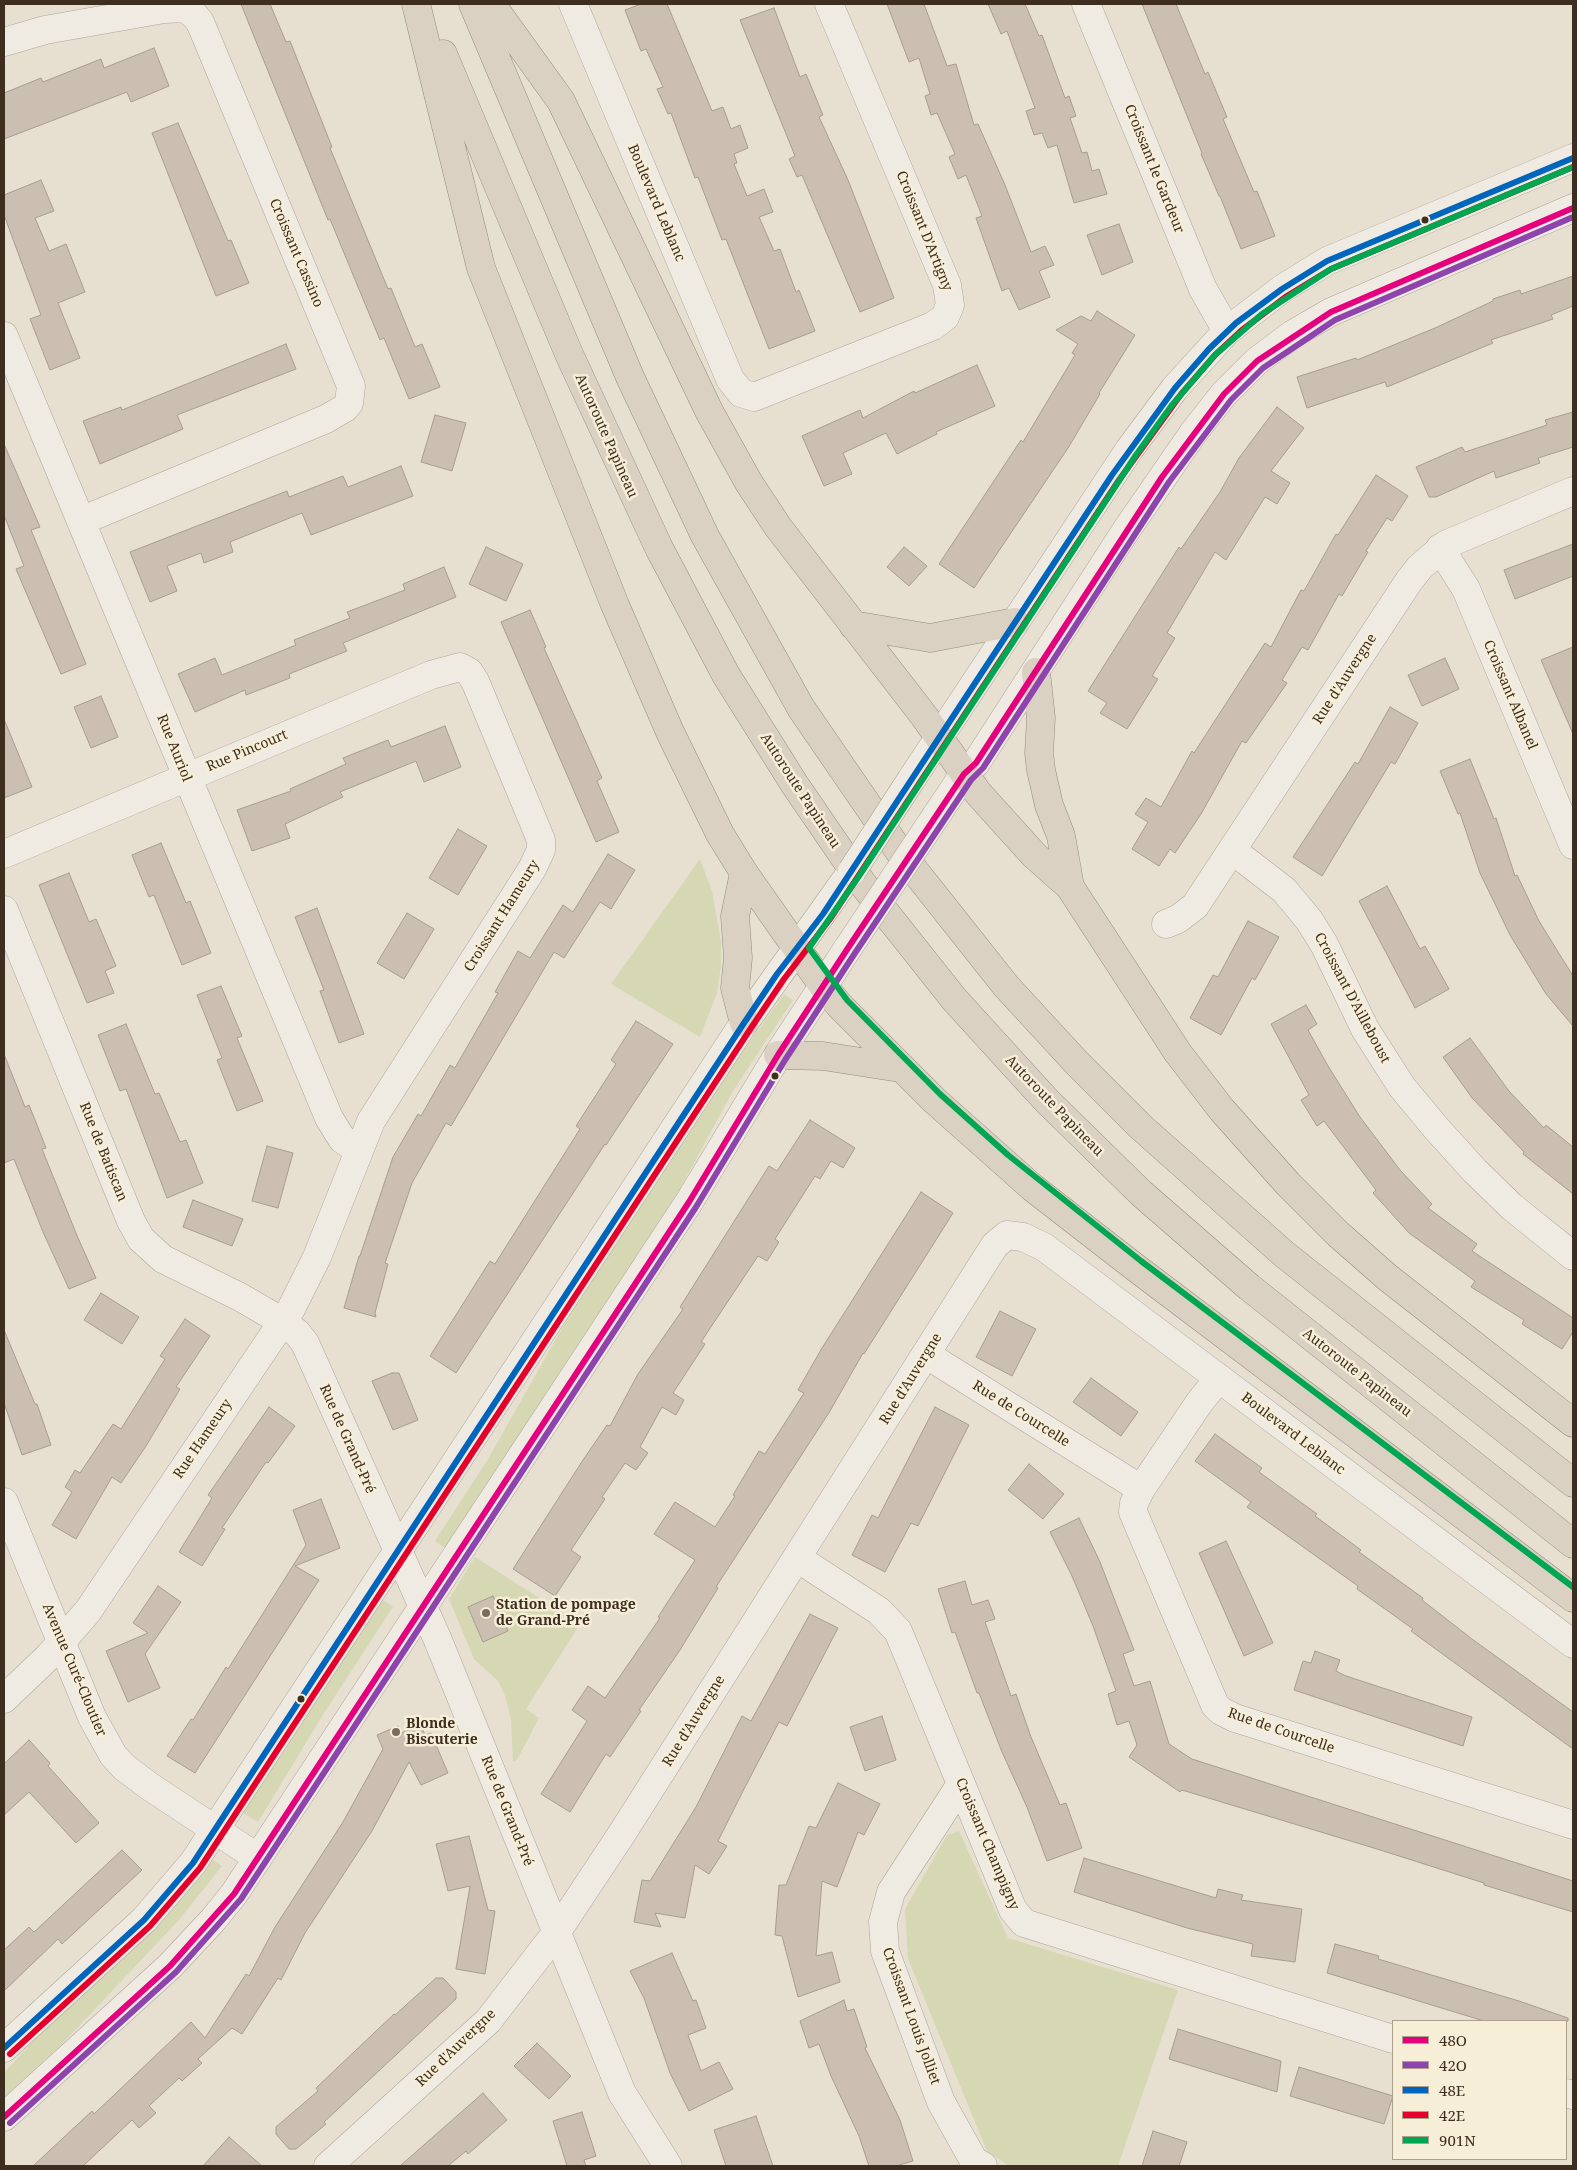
<!DOCTYPE html>
<meta charset="utf-8">
<style>
body{margin:0}
#map{position:relative;width:1577px;height:2170px;overflow:hidden;background:#e7e0d1;font-family:"Noto Serif",serif}
canvas{display:block}
.frame{position:absolute;inset:0;border:5px solid #3d2e20;pointer-events:none}
.legend{position:absolute;left:1392px;top:2020px;width:175px;height:140px;box-sizing:border-box;background:#f7eed8;border:1px solid #ada18e;margin:0;padding:6px 9px;list-style:none;font-size:15px;color:#3d2e20}
.legend li{display:flex;align-items:center;gap:10px;height:25px}
.legend b{width:25px;border:1px solid #ada18e}
</style>
<div id="map">
<canvas width="1577" height="2170"></canvas>
<div class="frame"></div>
<ul class="legend">
<li><b style="height:6px;background:#e5007d"></b>48O</li>
<li><b style="height:6px;background:#8e44ad"></b>42O</li>
<li><b style="height:6px;background:#0065bd"></b>48E</li>
<li><b style="height:6px;background:#e4002b"></b>42E</li>
<li><b style="height:6px;background:#00a651"></b>901N</li>
</ul>
</div>
<script>
const c = document.querySelector('canvas').getContext('2d');
c.lineJoin = 'round';
function paint(path, color) {
  c.fillStyle = color;
  c.fill(path, 'evenodd');
}
function shape(rows) {
  const path = new Path2D();
  for (const r of rows) {
    path.moveTo(r[0], r[1]);
    for (let i = 2; i < r.length; i += 2) path.lineTo(r[i], r[i + 1]);
  }
  return path;
}
function stroke(path, color, width, dash) {
  c.strokeStyle = color;
  c.lineWidth = width;
  c.lineCap = dash ? 'butt' : 'round';
  c.setLineDash(dash || []);
  c.stroke(path);
}
function label(font, color, halo, rows, align = 'center') {
  c.font = font + ' "Noto Serif",serif';
  c.lineWidth = 5;
  c.setLineDash([]);
  c.textBaseline = 'middle';
  c.strokeStyle = halo;
  c.fillStyle = color;
  for (const [text, x, y, turn = 0] of rows) {
    c.save();
    c.translate(x, y);
    c.rotate((+turn || 0) * Math.PI / 180);
    c.textAlign = isNaN(turn) ? turn : align;
    if (halo) c.strokeText(text, 0, 0);
    c.fillText(text, 0, 0);
    c.restore();
  }
}
paint(shape([
 [700,859,712,891,721,942,721,966,717,993,700,1037,611,984],
 [784,994,793,1000,733,1091,677,1194,445,1548,435,1541,488,1459,569,1316,738,1058],
 [475,1557,580,1624,526,1709,539,1718,517,1760,513,1762,511,1719,505,1696,498,1681,474,1659,449,1599],
 [382,1599,393,1607,324,1713,258,1822,243,1813,243,1811],
 [959,1831,1008,1938,1178,1990,1118,2166,1009,2166,987,2151,908,1959,905,1909,947,1835],
 [212,1859,222,1866,179,1920,61,2045,4,2097,4,2073,46,2027,169,1913]
]), '#d6d7b3');
const building = shape([
 [241,4,270,4,286,42,290,41,332,147,330,148,388,289,391,288,415,347,422,344,440,387,409,399,384,338,380,340,330,219,328,220,241,4],
 [641,4,667,4,712,111,723,107,731,129,740,125,748,148,734,154,737,163,734,164,747,196,764,189,773,212,759,217,774,251,780,249,796,292,799,290,815,331,769,349,726,239,722,240,698,177,695,178,671,113,668,114,657,89,663,87,646,49,641,51,625,10,641,4],
 [887,4,924,4,947,66,956,64,974,125,978,124,1005,185,1031,252,1045,246,1054,265,1039,271,1050,297,1019,310,1009,288,1002,291,976,218,982,216,966,175,958,179,949,157,955,154,937,113,931,115,925,96,930,94,919,58,909,62,887,4],
 [988,4,1025,4,1039,36,1042,35,1065,98,1069,96,1076,116,1070,118,1082,153,1087,152,1092,171,1099,169,1107,194,1074,203,1057,145,1048,148,1042,133,1034,135,1026,111,1035,108,1007,31,1001,34,988,4],
 [1142,4,1176,4,1205,74,1208,72,1227,117,1223,119,1254,192,1257,191,1275,236,1241,249,1220,196,1219,196,1201,154,1202,153,1142,4],
 [774,8,800,77,806,74,823,115,819,117,848,180,894,298,860,312,802,175,797,177,789,159,795,156,740,20,774,8],
 [154,48,169,86,131,102,127,92,4,139,4,93,41,78,43,82,101,59,104,68,154,48],
 [178,123,228,241,231,240,249,283,216,296,152,133,178,123],
 [41,180,54,211,35,218,49,251,66,244,85,292,58,303,80,358,50,370,30,319,41,315,4,215,4,195,41,180],
 [1119,224,1133,262,1102,275,1087,235,1119,224],
 [1573,276,1573,306,1551,315,1553,319,1491,340,1493,343,1387,387,1385,382,1307,408,1297,377,1356,358,1357,360,1435,328,1493,301,1493,299,1520,290,1521,294,1573,276],
 [1097,311,1135,335,1099,393,1100,394,1068,448,974,588,939,564,1021,440,1023,442,1075,355,1072,353,1078,344,1056,330,1081,316,1091,321,1097,311],
 [286,344,296,369,177,415,183,429,100,464,83,421,121,407,122,410,286,344],
 [977,365,995,406,936,432,937,434,897,454,886,433,843,453,852,474,824,486,802,436,860,410,863,418,914,391,915,393,977,365],
 [1277,407,1304,428,1271,471,1290,483,1277,504,1265,497,1226,560,1215,552,1167,633,1175,638,1152,676,1158,679,1127,729,1100,713,1107,703,1088,691,1179,547,1181,549,1220,492,1239,458,1277,407],
 [1573,412,1573,447,1538,458,1540,463,1496,478,1494,471,1436,497,1429,497,1416,467,1462,447,1465,452,1547,425,1545,420,1573,412],
 [435,415,466,423,452,471,421,462,435,415],
 [4,444,40,527,31,530,86,664,61,674,16,569,24,566,4,515,4,444],
 [401,466,413,496,311,535,302,513,230,542,233,552,204,563,201,553,167,566,177,591,150,602,130,552,287,491,289,497,343,476,348,487,401,466],
 [1376,475,1408,496,1392,521,1387,518,1366,551,1368,552,1342,596,1339,594,1308,650,1302,647,1282,680,1287,683,1246,743,1242,741,1201,814,1175,853,1170,849,1159,866,1132,849,1148,822,1135,814,1146,798,1161,807,1192,751,1194,753,1265,643,1271,647,1301,590,1304,591,1336,534,1338,535,1376,475],
 [1573,544,1573,576,1515,599,1504,570,1573,544],
 [486,547,523,564,506,601,469,584,486,547],
 [904,547,927,566,909,586,887,567,904,547],
 [444,567,456,597,343,643,347,651,289,674,290,678,246,695,245,690,195,712,178,674,215,658,222,675,296,645,294,640,350,618,347,612,405,590,403,584,444,567],
 [530,610,546,647,544,648,602,778,597,781,619,832,596,842,501,622,530,610],
 [1573,647,1573,734,1541,660,1573,647],
 [1445,658,1459,689,1422,706,1408,675,1445,658],
 [101,696,118,737,91,748,74,707,101,696],
 [1390,707,1418,723,1395,764,1391,762,1322,876,1293,857,1355,762,1358,764,1390,707],
 [4,719,32,787,4,798,4,719],
 [445,726,461,767,424,782,416,761,340,792,343,797,285,824,290,838,252,851,237,810,291,791,290,789,346,764,343,758,388,740,391,747,445,726],
 [1470,759,1494,819,1496,818,1515,876,1517,875,1539,921,1573,976,1573,1026,1546,994,1510,935,1480,873,1460,813,1458,814,1440,771,1470,759],
 [458,829,487,846,458,895,429,878,458,829],
 [161,843,186,903,190,901,211,953,182,965,154,895,149,897,132,855,161,843],
 [608,854,635,870,611,909,600,902,564,958,554,952,451,1126,446,1123,412,1183,385,1263,388,1264,375,1313,376,1317,344,1308,359,1256,360,1256,393,1157,418,1114,421,1116,450,1065,455,1068,498,993,495,992,518,951,530,958,563,905,573,912,608,854],
 [69,873,89,922,96,919,116,966,105,971,114,993,87,1003,39,885,69,873],
 [1387,886,1420,949,1425,946,1449,989,1415,1008,1359,901,1387,886],
 [317,908,364,1034,339,1043,320,991,324,990,295,917,317,908],
 [407,913,434,929,404,979,377,963,407,913],
 [1248,921,1279,937,1255,980,1252,978,1221,1035,1190,1018,1213,975,1218,977,1248,921],
 [221,986,242,1036,237,1038,263,1101,237,1111,217,1060,222,1058,197,995,221,986],
 [1306,1005,1317,1024,1308,1030,1328,1066,1360,1117,1400,1170,1432,1204,1428,1208,1477,1244,1472,1251,1573,1318,1573,1332,1562,1349,1522,1324,1524,1320,1471,1287,1475,1281,1409,1233,1373,1193,1376,1190,1324,1121,1317,1126,1301,1100,1309,1095,1271,1024,1306,1005],
 [636,1021,673,1044,606,1145,605,1144,456,1373,430,1356,490,1261,495,1264,580,1129,576,1126,616,1064,611,1060,636,1021],
 [126,1024,155,1094,159,1093,180,1142,186,1140,203,1183,167,1198,126,1089,120,1091,98,1035,126,1024],
 [1470,1038,1509,1091,1544,1128,1546,1125,1573,1147,1573,1194,1523,1154,1524,1152,1472,1098,1443,1057,1470,1038],
 [4,1054,25,1107,29,1105,35,1120,46,1148,42,1149,78,1238,96,1278,69,1289,43,1232,14,1159,4,1163,4,1054],
 [810,1120,855,1148,843,1168,831,1161,820,1179,815,1176,775,1239,779,1242,767,1261,758,1256,701,1342,705,1344,673,1393,684,1400,676,1415,662,1407,640,1447,648,1453,636,1470,625,1463,602,1497,605,1499,571,1550,581,1557,555,1596,513,1569,583,1460,607,1425,610,1426,638,1374,683,1309,680,1307,769,1166,777,1171,810,1120],
 [267,1146,293,1153,278,1208,252,1201,267,1146],
 [921,1192,953,1213,864,1354,863,1353,830,1411,716,1587,718,1588,680,1650,639,1710,641,1711,610,1757,606,1754,570,1812,541,1794,587,1721,572,1710,588,1686,605,1698,660,1618,658,1617,695,1560,654,1534,675,1502,715,1527,735,1496,733,1495,759,1451,765,1454,804,1393,798,1390,822,1348,921,1192],
 [193,1200,243,1219,232,1246,183,1227,193,1200],
 [101,1293,139,1317,122,1344,84,1320,101,1293],
 [1000,1311,1036,1329,1012,1376,976,1357,1000,1311],
 [185,1319,210,1336,176,1387,180,1389,146,1446,121,1483,112,1477,76,1539,52,1525,72,1492,65,1487,75,1470,80,1473,113,1424,121,1429,165,1359,160,1356,185,1319],
 [4,1330,35,1404,37,1404,51,1445,22,1455,4,1403,4,1330],
 [392,1373,399,1373,418,1420,393,1430,372,1381,392,1373],
 [1091,1378,1138,1412,1121,1436,1073,1402,1091,1378],
 [269,1407,295,1426,268,1463,266,1462,222,1528,225,1529,202,1566,179,1552,212,1498,208,1495,269,1407],
 [935,1407,969,1425,918,1526,911,1523,885,1572,852,1555,872,1515,878,1518,935,1407],
 [1215,1434,1262,1468,1259,1472,1317,1514,1315,1516,1361,1550,1359,1552,1423,1598,1422,1600,1472,1639,1573,1712,1573,1749,1411,1631,1413,1629,1357,1589,1358,1586,1247,1507,1251,1502,1195,1461,1215,1434],
 [1029,1464,1064,1494,1043,1519,1008,1490,1029,1464],
 [321,1499,340,1548,295,1566,319,1580,195,1773,167,1756,191,1719,193,1720,226,1667,228,1669,306,1545,293,1510,321,1499],
 [1079,1518,1100,1562,1134,1650,1123,1654,1134,1686,1150,1681,1169,1744,1192,1759,1573,1881,1573,1912,1484,1885,1484,1883,1377,1849,1182,1790,1180,1792,1129,1757,1137,1745,1129,1721,1117,1725,1108,1694,1116,1691,1093,1626,1072,1576,1050,1532,1079,1518],
 [1226,1541,1273,1643,1244,1656,1199,1553,1226,1541],
 [965,1581,972,1605,988,1600,995,1619,985,1622,1011,1696,1016,1694,1031,1737,1060,1805,1066,1803,1082,1848,1047,1861,1027,1807,1002,1752,979,1693,977,1693,955,1632,952,1633,938,1589,965,1581],
 [158,1586,181,1602,145,1654,160,1688,128,1702,106,1651,148,1633,133,1623,158,1586],
 [493,1596,508,1631,483,1642,468,1607,493,1596],
 [810,1614,838,1628,787,1726,779,1722,744,1789,718,1841,727,1846,709,1874,695,1865,685,1918,655,1913,661,1927,634,1922,642,1880,650,1881,696,1807,742,1716,751,1721,810,1614],
 [1315,1651,1340,1660,1336,1671,1346,1676,1472,1717,1463,1746,1294,1690,1303,1661,1311,1663,1315,1651],
 [882,1716,896,1760,865,1771,850,1727,882,1716],
 [421,1725,425,1735,431,1733,448,1773,421,1785,409,1762,372,1831,305,1933,281,1980,278,1978,242,2034,232,2028,198,2059,202,2063,182,2081,179,2078,149,2106,156,2113,139,2128,132,2120,83,2166,33,2166,92,2111,94,2114,191,2022,205,2038,246,1974,249,1976,275,1927,343,1822,383,1749,377,1735,398,1726,401,1733,421,1725],
 [29,1740,50,1763,48,1766,99,1823,76,1843,29,1792,4,1815,4,1764,29,1740],
 [838,1783,880,1804,864,1835,858,1832,837,1887,822,1881,816,1956,832,1952,840,1982,798,1997,782,1936,775,1935,779,1885,786,1885,809,1826,816,1828,838,1783],
 [469,1836,488,1910,495,1911,485,1974,456,1969,470,1886,448,1891,436,1844,469,1836],
 [122,1850,142,1870,62,1944,58,1939,4,1991,4,1950,29,1927,34,1932,122,1850],
 [1084,1858,1216,1898,1218,1889,1243,1895,1241,1900,1302,1909,1295,1962,1251,1956,1253,1944,1187,1928,1074,1892,1084,1858],
 [1335,1944,1379,1956,1378,1959,1519,2001,1568,2018,1568,2021,1484,2021,1327,1973,1335,1944],
 [672,1953,693,2001,696,2000,706,2028,688,2035,701,2071,719,2062,733,2089,689,2111,670,2073,644,1998,630,1971,672,1953],
 [436,1978,443,1978,456,1992,456,1999,324,2122,326,2124,296,2149,289,2149,276,2134,276,2127,318,2091,316,2088,394,2014,395,2015,436,1978],
 [844,2000,847,2011,854,2009,867,2047,865,2048,900,2120,913,2161,896,2166,869,2166,859,2136,831,2076,819,2044,809,2048,800,2021,844,2000],
 [1178,2029,1281,2061,1277,2092,1169,2059,1178,2029],
 [537,2043,571,2076,549,2099,514,2066,537,2043],
 [1299,2067,1393,2096,1384,2124,1290,2096,1299,2067],
 [483,2093,507,2120,468,2154,466,2151,448,2166,400,2166,483,2093],
 [582,2112,596,2156,584,2160,586,2166,567,2166,553,2121,582,2112],
 [756,2116,773,2166,726,2166,714,2130,756,2116],
 [1153,2131,1187,2142,1179,2166,1142,2166,1153,2131],
 [229,2137,262,2166,203,2166,229,2137]
]);
paint(building, '#cbbfb2');
stroke(building, '#a89c90', 1);
const minor = shape([
 [573,4,730,379,741,393,754,397,933,326,945,317,950,305,947,285,829,4],
 [1086,4,1203,289,1227,331],
 [4,42,45,30,164,9,186,8,195,16,200,22,351,386,349,403,345,408,326,419,81,521],
 [4,336,329,1118,342,1139,359,1151],
 [1440,548,1466,589,1573,845],
 [911,780,1129,450,1175,388,1227,331,1282,289,1327,261,1573,158],
 [936,816,964,774,976,763,1125,532,1194,432,1224,394,1257,361,1293,334,1331,312,1573,208],
 [1232,850,1284,890,1309,920,1324,944,1365,1029,1402,1087,1436,1128,1475,1171,1512,1207,1573,1256],
 [4,854,431,675,460,667,469,672,475,681,541,840,541,850,532,869,371,1121,317,1257,291,1309,88,1611,49,1656,4,1699],
 [4,910,131,1221,141,1239,163,1259,240,1297,283,1322,297,1333,305,1343,437,1638,622,2093,668,2166],
 [1166,924,1178,919,1195,906,1409,581,1420,567,1447,544,1573,491],
 [927,1355,1141,1489],
 [1219,1378,1199,1403,1141,1489,1134,1503,1133,1512,1215,1705,1221,1711,1235,1718,1573,1825],
 [4,1502,92,1717,113,1755,124,1767,149,1786,258,1858],
 [797,1558,879,1611,898,1631,1013,1910,1024,1923,1393,2039],
 [961,1784,891,1892,883,1922,885,1951,941,2102,974,2161,983,2166],
 [4,2048,144,1920,193,1863,744,1023,852,871],
 [1566,2093,1573,2095],
 [4,2117,170,1966,213,1920,234,1894,689,1202,778,1055,848,948],
 [328,2166,488,2021,556,1933,621,1835,986,1259,995,1245,1007,1235,1023,1237,1044,1247,1573,1644]
]);
const highway = shape([
 [416,4,481,268,615,605,670,732,720,834,744,873,824,987,840,1006,934,1100,1033,1188,1136,1268,1573,1598],
 [473,4,630,377,705,536,801,708,899,851,1006,986,1076,1062,1142,1128,1284,1254,1573,1483],
 [491,4,561,101,709,411,749,483,778,527,924,716,978,793,1034,855,1070,887,1178,1053,1222,1110,1288,1184,1338,1234,1387,1277,1573,1423],
 [443,54,569,354,659,548,726,675,795,785,862,883,954,999,1015,1066,1047,1101,1141,1193,1249,1287,1573,1544],
 [853,625,930,638,1015,622],
 [1036,672,1041,718,1039,753,1041,770,1049,805,1061,836,1070,887],
 [744,873,735,916,738,958,735,988,744,1023],
 [778,1055,823,1056,900,1068]
]);
stroke(minor, '#ada599', 29);
stroke(highway, '#928b80', 29);
stroke(minor, '#efebe3', 28);
stroke(highway, '#dad1c2', 28);
const minorBridge = shape([
 [852,871,911,780],
 [848,948,936,816]
]);
stroke(minorBridge, '#ada599', 29, []);
stroke(minorBridge, '#efebe3', 28);
stroke(shape([
 [4,2117,170,1966,234,1894,689,1202,778,1055,848,948,964,774,976,763,1162,477,1224,394,1257,361,1331,312,1573,208]
]), '#e5007d', 6);
stroke(shape([
 [10,2123,176,1972,241,1899,696,1207,785,1060,855,953,971,780,983,768,1169,482,1231,400,1263,368,1335,320,1573,217]
]), '#8e44ad', 6);
stroke(shape([
 [4,2048,144,1920,193,1863,744,1023,777,974,823,914,1112,475,1175,388,1209,349,1236,323,1282,289,1327,261,1573,158]
]), '#0065bd', 6);
stroke(shape([
 [10,2054,150,1926,200,1868,751,1028,784,979,830,919,1119,480,1182,393,1215,355,1242,330,1287,296,1331,269,1573,167]
]), '#e4002b', 6);
stroke(shape([
 [1573,167,1331,269,1262,314,1215,355,1172,405,1136,455,859,876,809,948,847,1000,940,1094,1008,1155,1141,1261,1573,1587]
]), '#00a651', 6);
for (const [x, y, r, color] of [
 [1425,220,4.5,"#3d2e20"],
 [775,1076,4.5,"#3d2e20"],
 [486,1613,5,"#786c5e"],
 [301,1699,4.5,"#3d2e20"],
 [396,1732,5,"#786c5e"]
]) {
  const dot = new Path2D();
  dot.arc(x, y, r, 0, 2 * Math.PI);
  c.fillStyle = color;
  c.fill(dot);
  stroke(dot, '#f7eed8', 2);
}
label('14px', '#3d2e20', '#f7eed8', [
 ["Croissant le Gardeur",1154,169,68],
 ["Boulevard Leblanc",656,203,67],
 ["Croissant D'Artigny",924,231,68],
 ["Croissant Cassino",296,253,67],
 ["Autoroute Papineau",606,436,66],
 ["Rue d'Auvergne",1345,679,-57],
 ["Croissant Albanel",1510,695,67],
 ["Rue Auriol",174,748,68],
 ["Rue Pincourt",247,751,-23],
 ["Autoroute Papineau",800,791,57],
 ["Croissant Hameury",502,916,-58],
 ["Croissant D'Ailleboust",1352,998,62],
 ["Autoroute Papineau",1054,1106,46],
 ["Rue de Batiscan",103,1152,68],
 ["Autoroute Papineau",1357,1373,38],
 ["Rue d'Auvergne",911,1379,-58],
 ["Rue de Courcelle",1021,1414,32],
 ["Boulevard Leblanc",1293,1434,37],
 ["Rue Hameury",203,1439,-56],
 ["Rue de Grand-Pré",347,1439,66],
 ["Avenue Curé-Cloutier",74,1670,67],
 ["Rue d'Auvergne",694,1721,-58],
 ["Rue de Courcelle",1281,1731,19],
 ["Rue de Grand-Pré",507,1811,68],
 ["Croissant Champigny",987,1844,67],
 ["Croissant Louis Jolliet",911,2016,70],
 ["Rue d'Auvergne",456,2048,-44]
]);
label('bold 14px', '#3d2e20', '#f7eed8', [
 ["Station de pompage",496,1605],
 ["de Grand-Pré",496,1621],
 ["Blonde",406,1724],
 ["Biscuterie",406,1740]
], 'left');
</script>
